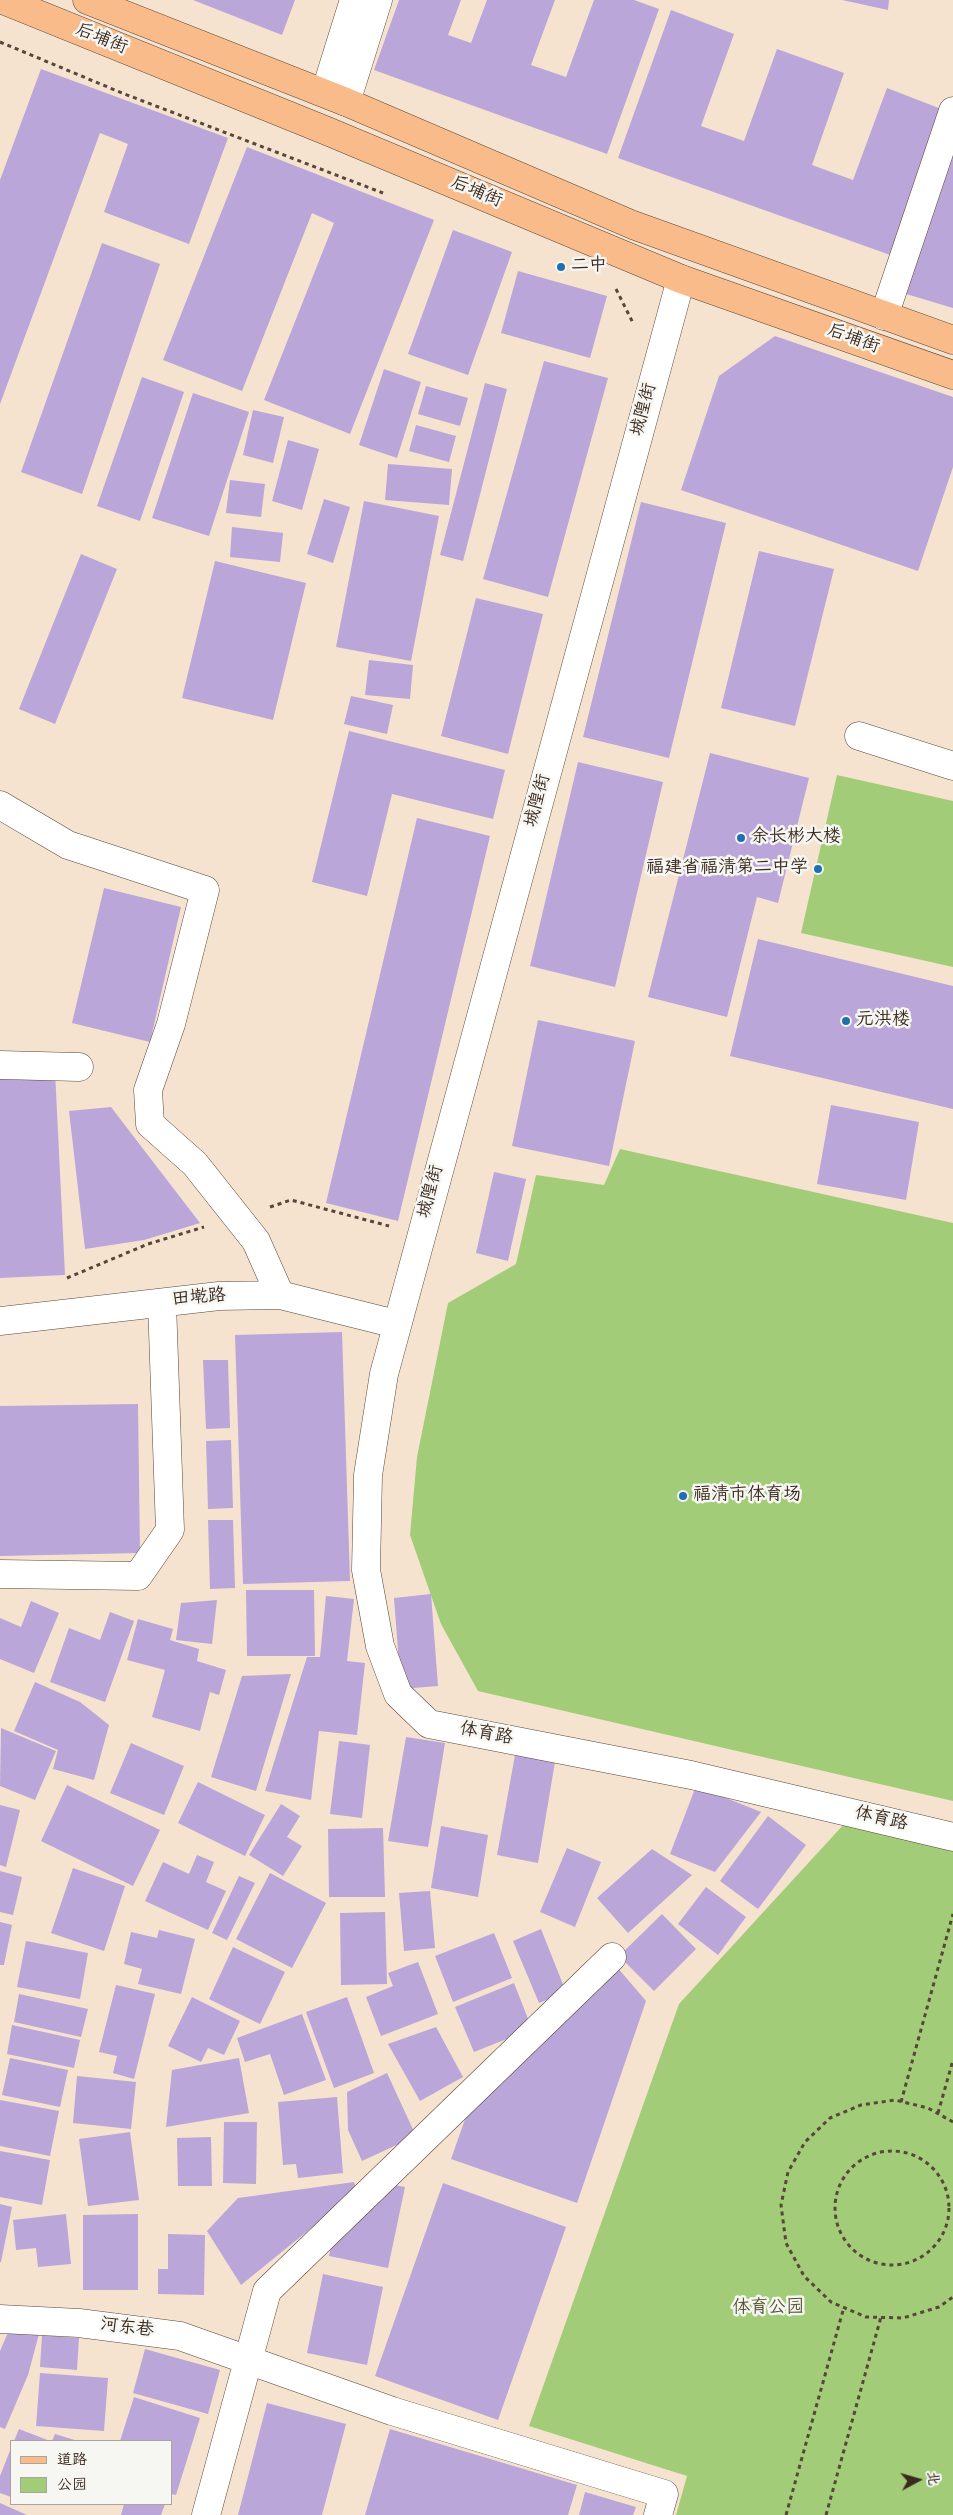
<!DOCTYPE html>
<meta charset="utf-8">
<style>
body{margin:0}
#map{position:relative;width:953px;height:2515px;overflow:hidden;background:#f5e3cf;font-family:Kalam,"LXGW WenKai TC",sans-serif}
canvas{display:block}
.legend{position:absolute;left:10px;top:2440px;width:162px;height:65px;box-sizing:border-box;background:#f6f6f2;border:1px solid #aba49d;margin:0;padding:6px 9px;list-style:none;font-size:15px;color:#3b2a1e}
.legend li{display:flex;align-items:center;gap:10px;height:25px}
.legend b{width:25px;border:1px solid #aba49d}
.north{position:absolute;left:893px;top:2455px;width:50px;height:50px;-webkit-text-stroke:4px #f6f6f2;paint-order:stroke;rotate:84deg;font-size:14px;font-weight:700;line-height:20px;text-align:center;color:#3b2a1e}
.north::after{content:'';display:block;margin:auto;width:18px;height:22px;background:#3b2a1e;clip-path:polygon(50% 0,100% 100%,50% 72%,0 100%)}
</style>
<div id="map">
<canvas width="953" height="2515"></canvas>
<ul class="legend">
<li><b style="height:6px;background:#fabb8b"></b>道路</li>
<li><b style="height:14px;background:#a2cc77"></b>公园</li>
</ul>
<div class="north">北</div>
</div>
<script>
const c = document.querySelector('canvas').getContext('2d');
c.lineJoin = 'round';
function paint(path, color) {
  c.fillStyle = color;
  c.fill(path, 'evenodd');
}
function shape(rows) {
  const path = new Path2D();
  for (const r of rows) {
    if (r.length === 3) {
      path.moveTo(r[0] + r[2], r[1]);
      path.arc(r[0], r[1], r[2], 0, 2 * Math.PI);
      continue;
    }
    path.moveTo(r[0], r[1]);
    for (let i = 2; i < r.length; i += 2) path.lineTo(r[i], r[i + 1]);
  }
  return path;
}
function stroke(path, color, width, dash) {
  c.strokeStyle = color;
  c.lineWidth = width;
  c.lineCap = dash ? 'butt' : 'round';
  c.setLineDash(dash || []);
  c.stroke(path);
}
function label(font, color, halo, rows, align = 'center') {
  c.font = font + ' Kalam,"LXGW WenKai TC",sans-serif';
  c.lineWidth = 5;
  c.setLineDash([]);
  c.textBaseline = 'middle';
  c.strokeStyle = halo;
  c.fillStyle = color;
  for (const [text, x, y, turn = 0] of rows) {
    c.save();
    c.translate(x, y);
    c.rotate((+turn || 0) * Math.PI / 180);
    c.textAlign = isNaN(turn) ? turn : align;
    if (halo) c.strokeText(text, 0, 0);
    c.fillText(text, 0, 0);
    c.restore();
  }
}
paint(shape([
 [837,775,953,801,953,967,801,933],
 [620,1149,953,1223,953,1801,478,1691,441,1624,410,1535,417,1457,448,1303,516,1264,536,1175,604,1185],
 [845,1823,953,1851,953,2515,676,2515,687,2476,529,2426,679,2004]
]), '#a2cc77');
paint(shape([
 [193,0,295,0,282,35],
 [399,0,461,0,448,35,471,43,487,0,555,0,531,65,566,77,594,0,634,0,659,9,607,154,374,70],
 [842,0,889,0,888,10],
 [671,10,734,34,701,126,744,141,777,49,844,73,812,165,853,180,887,88,949,112,896,257,618,158],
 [41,69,228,138,189,244,104,212,128,144,100,133,0,404,0,180],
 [953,122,953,308,903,293],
 [247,147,434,220,350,434,264,400,334,223,312,213,242,391,163,360],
 [453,230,512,252,468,375,408,354],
 [102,243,160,264,82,494,21,472],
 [518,271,607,296,590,358,501,333],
 [775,336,953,397,953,467,918,571,681,490,719,376],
 [544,361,608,378,548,597,483,579],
 [384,369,421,382,397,458,359,445],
 [142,377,184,392,140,521,97,506],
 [485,383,507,389,463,561,440,555],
 [426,386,468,398,460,426,418,414],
 [193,393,249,412,209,536,152,518],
 [253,410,284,417,273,463,243,455],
 [416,425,456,436,449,462,409,451],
 [288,440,319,449,302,510,272,501],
 [388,464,452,469,449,505,385,500],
 [230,480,265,484,261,517,226,513],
 [324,499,350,507,333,563,307,554],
 [364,501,439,516,411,661,336,647],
 [641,502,726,523,669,758,583,737],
 [232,527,283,533,280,562,230,557],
 [759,551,834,569,795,726,721,708],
 [81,554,117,569,55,724,19,709],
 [215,561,306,583,273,720,182,698],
 [476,598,543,614,508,754,441,736],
 [369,660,413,665,410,699,365,695],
 [351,696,393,705,387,734,344,724],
 [349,731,505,770,493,819,392,794,367,896,312,882],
 [710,753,809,778,778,903,757,897,727,1017,648,997],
 [578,762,663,782,615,987,530,966],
 [417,818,490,836,398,1221,326,1203],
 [104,888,181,907,150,1042,72,1023],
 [758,939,953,986,953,1109,730,1056],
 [538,1020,635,1041,609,1166,512,1146],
 [55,1071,65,1275,0,1278,0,1073],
 [831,1105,919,1122,906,1200,817,1184],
 [111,1107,157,1167,200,1223,144,1240,85,1249,69,1111],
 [494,1172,526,1179,508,1261,476,1253],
 [342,1332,350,1581,243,1584,235,1335],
 [203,1360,228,1360,230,1428,206,1429],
 [138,1404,140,1553,0,1556,0,1406],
 [231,1440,233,1508,208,1509,206,1441],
 [208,1520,233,1520,235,1588,210,1589],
 [246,1590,314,1590,315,1656,247,1656],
 [431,1594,438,1686,401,1689,394,1598],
 [326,1596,354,1599,347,1661,365,1663,357,1735,319,1731,311,1800,265,1791,307,1657,320,1657],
 [217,1600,212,1644,176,1640,181,1603],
 [31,1601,59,1613,34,1673,0,1659,0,1618,21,1627],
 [110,1612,134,1621,105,1702,50,1682,69,1628,100,1640],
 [138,1619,173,1629,170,1640,199,1649,197,1661,226,1670,219,1695,210,1692,200,1731,152,1717,165,1670,127,1660],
 [291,1674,256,1791,211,1777,242,1676],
 [35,1682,80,1702,109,1725,94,1780,53,1769,58,1750,14,1731],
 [1,1728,56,1751,35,1800,0,1786],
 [406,1737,445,1743,428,1847,388,1841],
 [339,1741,370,1745,362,1818,330,1814],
 [131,1743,184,1766,164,1815,110,1793],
 [515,1755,555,1762,538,1863,497,1855],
 [198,1782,265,1815,245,1856,178,1823],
 [67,1785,160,1830,133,1886,41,1841],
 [696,1786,761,1812,715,1872,670,1854],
 [281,1804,300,1816,287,1837,302,1846,283,1876,249,1855],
 [0,1805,20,1810,6,1867,0,1865],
 [768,1816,806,1845,758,1909,720,1881],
 [441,1826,488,1835,478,1897,431,1888],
 [383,1828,385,1897,329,1897,328,1829],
 [567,1848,601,1862,575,1927,540,1912],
 [652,1849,692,1875,628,1933,597,1898],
 [197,1855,214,1862,206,1882,226,1891,208,1930,145,1901,163,1862,189,1874],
 [73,1868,125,1886,104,1951,51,1933],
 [0,1871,22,1877,13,1915,0,1912],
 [270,1873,326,1903,292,1968,236,1939],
 [239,1876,255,1883,227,1940,212,1933],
 [706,1887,746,1917,718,1955,678,1924],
 [430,1891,435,1948,404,1951,399,1893],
 [385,1912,387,1984,341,1985,340,1913],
 [662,1914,696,1949,654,1991,619,1956],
 [0,1922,12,1925,4,1965,0,1965],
 [541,1929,566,1992,539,2003,513,1941],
 [159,1930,195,1939,181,1994,138,1984,142,1969,124,1964,131,1932,157,1938],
 [494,1933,512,1978,453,2002,435,1956],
 [26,1941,88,1953,80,1999,17,1987],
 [233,1947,285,1972,260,2024,209,1999],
 [418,1962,438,2014,381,2036,366,1997,393,1986,388,1973],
 [617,1967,646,2001,577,2203,451,2159,469,2108],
 [514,1983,532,2029,474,2052,455,2007],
 [116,1985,155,1994,134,2079,113,2073,117,2056,99,2052],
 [19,1994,88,2009,81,2037,14,2022],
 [192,1997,240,2021,224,2055,208,2048,201,2062,168,2046],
 [347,1997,374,2073,334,2088,306,2012],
 [302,2014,326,2080,284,2095,270,2054,245,2062,237,2038],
 [12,2025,80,2040,74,2068,7,2054],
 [436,2027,463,2077,420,2101,388,2044],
 [10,2058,68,2070,60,2107,2,2095],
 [239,2058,249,2113,166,2127,172,2070],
 [387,2073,416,2136,362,2161,348,2130,347,2092],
 [77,2076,136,2082,131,2129,73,2123],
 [337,2097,343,2173,298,2178,296,2164,283,2165,278,2102],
 [0,2100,59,2111,50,2156,0,2146],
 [224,2122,257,2122,256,2184,223,2183],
 [130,2132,139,2200,88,2206,79,2139],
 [211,2137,212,2186,178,2186,177,2138],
 [0,2151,50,2160,42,2205,0,2197],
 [354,2182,357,2191,241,2285,207,2231,238,2198],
 [443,2183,566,2227,498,2420,375,2376],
 [389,2184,405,2187,388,2268,329,2256,333,2237],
 [0,2204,12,2207,1,2262,0,2262],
 [66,2214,71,2264,38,2267,36,2248,16,2250,13,2220],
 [138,2214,138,2290,83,2290,83,2215],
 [168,2234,205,2235,204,2295,158,2294,158,2269,168,2269],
 [323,2274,383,2287,367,2365,307,2353],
 [10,2328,39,2334,28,2375,5,2429,0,2427,0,2351],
 [42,2335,79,2338,77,2370,40,2367],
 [145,2349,220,2370,208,2414,133,2393],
 [40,2373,108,2378,104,2431,36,2426],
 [134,2397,200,2418,176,2495,171,2494,171,2441,120,2441],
 [267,2403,346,2424,322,2515,238,2515],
 [19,2429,50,2441,14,2441],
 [390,2429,577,2485,568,2515,365,2515],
 [55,2434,78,2441,52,2441],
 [11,2448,11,2497,0,2493,0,2476],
 [585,2492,636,2507,633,2515,579,2515],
 [0,2503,27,2515,0,2515],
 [124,2504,165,2504,161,2515,121,2515]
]), '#baa6d8');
const minor = shape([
 [325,93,354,0],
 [346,102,378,0],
 [884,316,953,111],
 [859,736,953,766],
 [0,805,68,845,205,890,171,1024,148,1090,150,1124,195,1164,256,1241,280,1295],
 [0,1065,79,1067],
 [0,1321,219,1296,280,1295,396,1324],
 [0,1574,138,1576,170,1530,162,1303],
 [0,2319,79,2323,180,2336,392,2411,664,2494,658,2515],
 [206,2515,267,2291,612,1957]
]);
const tertiary = shape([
 [681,279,384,1374,368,1475,366,1570,380,1646,398,1694,429,1724,691,1775,953,1837]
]);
const primary = shape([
 [3,0,327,131,681,279,953,375],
 [87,0,346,102,633,225,953,340]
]);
stroke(minor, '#574639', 29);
stroke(tertiary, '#574639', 29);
stroke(primary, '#574639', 29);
stroke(shape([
 [0,42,122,93,383,193],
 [616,289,633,323],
 [270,1207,291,1200,389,1226],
 [67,1278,148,1244,204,1227],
 [901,2102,953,1914],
 [938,2113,953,2060],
 [953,2122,928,2108,895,2100,861,2105,830,2118,805,2142,788,2172,781,2205,786,2243,804,2276,831,2302,866,2317,903,2318,939,2307,953,2297],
 [892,2208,57],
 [786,2515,844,2307],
 [826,2515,881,2317]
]), '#574639', 3, [4, 4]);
stroke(minor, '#fff', 28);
stroke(tertiary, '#fff', 28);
stroke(primary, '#fabb8b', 28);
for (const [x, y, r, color] of [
 [561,267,5,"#1f6fb2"],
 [741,838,5,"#1f6fb2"],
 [818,869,5,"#1f6fb2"],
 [846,1021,5,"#1f6fb2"],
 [683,1496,5,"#1f6fb2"]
]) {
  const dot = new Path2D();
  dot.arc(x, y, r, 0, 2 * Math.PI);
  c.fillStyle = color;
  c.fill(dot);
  stroke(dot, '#f6f6f2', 2);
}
label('18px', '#3b2a1e', '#f6f6f2', [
 ["后埔街",101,40,22],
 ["后埔街",476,193,23],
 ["后埔街",853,340,20],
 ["城隍街",645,410,-75],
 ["城隍街",539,801,-75],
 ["城隍街",432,1192,-75],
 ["田墘路",199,1299,-5],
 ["体育路",486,1735,11],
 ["体育路",881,1820,13],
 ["河东巷",127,2329,7]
]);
label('18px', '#3b2a1e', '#f6f6f2', [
 ["二中",571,267],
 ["余长彬大楼",751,838],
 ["福建省福清第二中学",808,869,"right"],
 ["元洪楼",856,1021],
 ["福清市体育场",693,1496]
], 'left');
label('18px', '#555234', '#f6f6f2', [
 ["体育公园",768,2309]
]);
</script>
